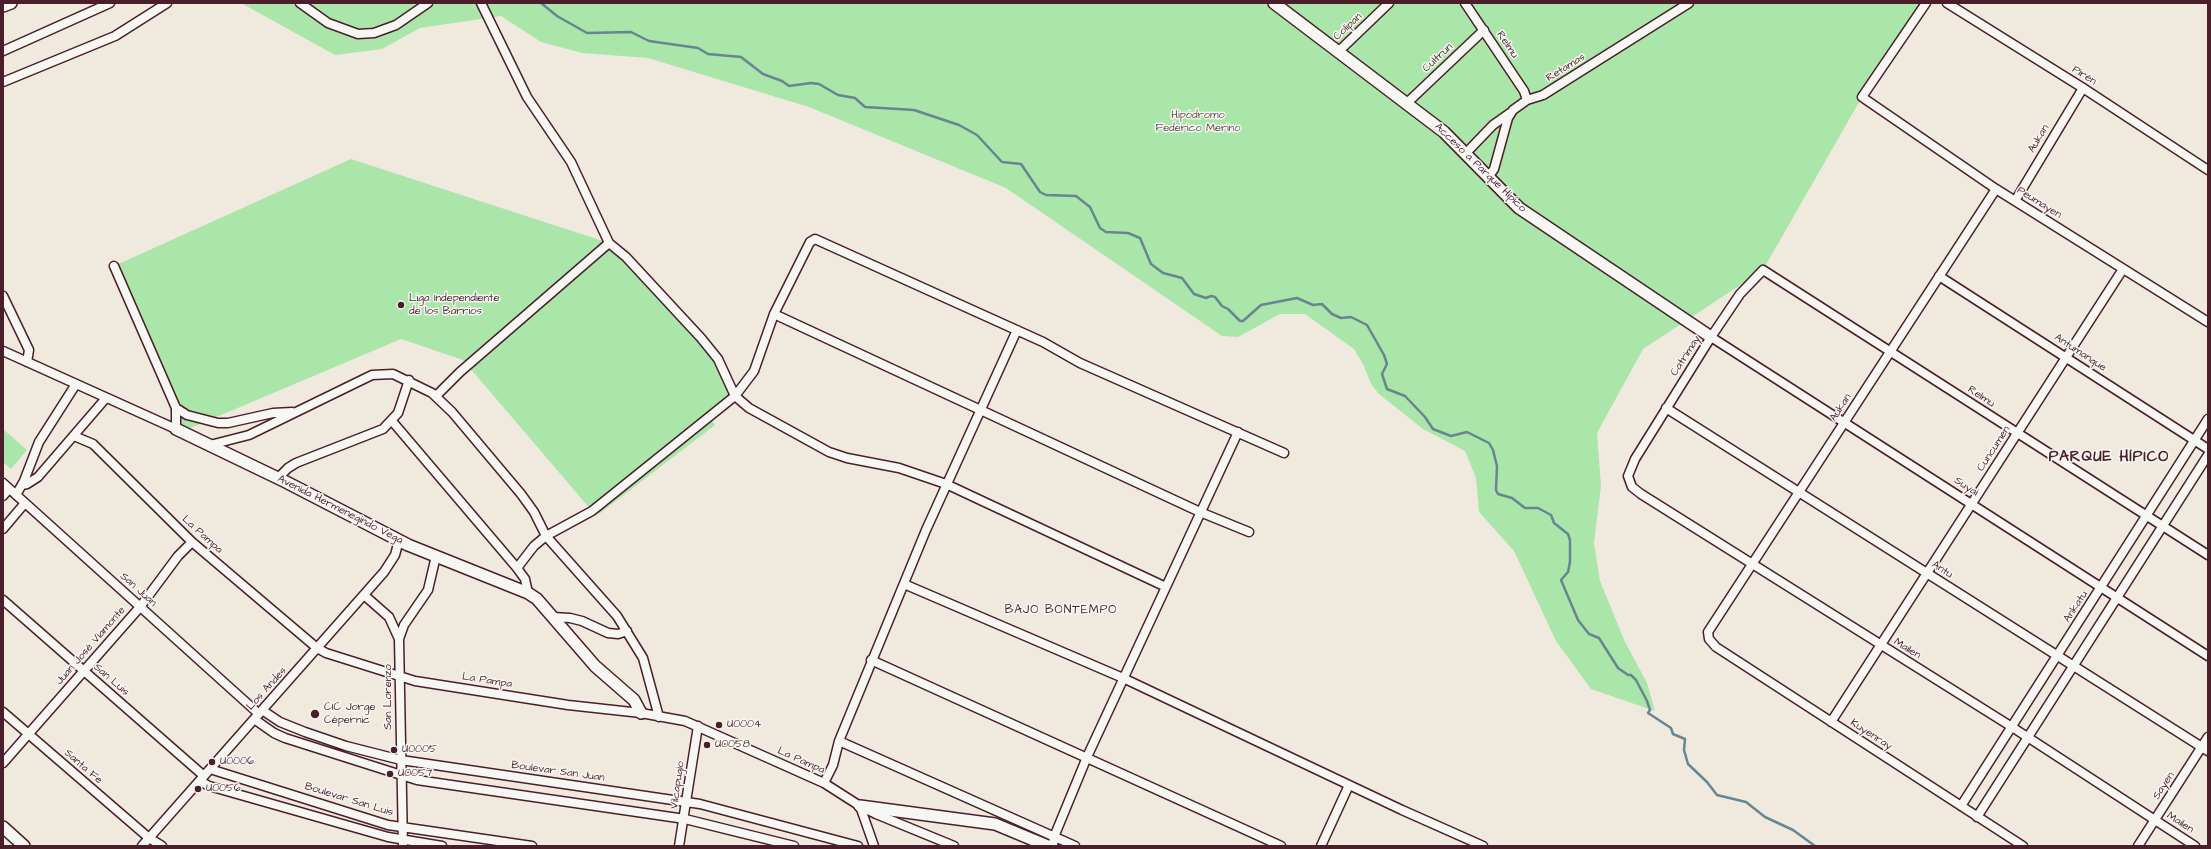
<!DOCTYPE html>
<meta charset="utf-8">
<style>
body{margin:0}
#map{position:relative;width:2211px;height:849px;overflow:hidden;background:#f0eade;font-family:"Architects Daughter",sans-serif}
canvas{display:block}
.frame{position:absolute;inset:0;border:4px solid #4a1f2b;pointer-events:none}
</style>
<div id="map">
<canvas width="2211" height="849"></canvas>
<div class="frame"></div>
</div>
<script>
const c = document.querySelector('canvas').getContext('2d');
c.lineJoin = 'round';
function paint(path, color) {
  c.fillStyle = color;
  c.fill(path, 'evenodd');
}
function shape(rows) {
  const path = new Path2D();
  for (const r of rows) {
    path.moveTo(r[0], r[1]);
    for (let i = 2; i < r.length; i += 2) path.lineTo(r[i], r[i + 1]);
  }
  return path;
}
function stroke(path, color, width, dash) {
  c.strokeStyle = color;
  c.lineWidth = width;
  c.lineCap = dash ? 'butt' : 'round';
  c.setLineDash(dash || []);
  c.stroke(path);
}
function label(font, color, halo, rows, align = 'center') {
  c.font = font + ' "Architects Daughter",sans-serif';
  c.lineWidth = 3;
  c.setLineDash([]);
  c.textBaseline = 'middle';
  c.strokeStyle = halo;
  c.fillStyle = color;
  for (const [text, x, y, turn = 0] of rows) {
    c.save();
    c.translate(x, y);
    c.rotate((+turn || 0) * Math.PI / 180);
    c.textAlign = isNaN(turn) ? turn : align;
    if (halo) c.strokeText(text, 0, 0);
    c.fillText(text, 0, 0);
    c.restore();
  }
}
paint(shape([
 [241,3,1926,3,1862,97,1763,270,1643,349,1597,433,1601,486,1594,543,1600,581,1625,642,1647,683,1655,711,1591,689,1556,641,1514,551,1479,512,1476,478,1465,451,1423,429,1379,394,1371,384,1364,366,1354,349,1305,314,1280,314,1238,337,1222,336,1006,188,809,107,648,58,582,53,541,42,501,16,420,28,382,49,335,55],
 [351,159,609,243,701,338,735,396,710,418,715,425,599,514,595,509,592,511,463,360,401,339,181,432,114,266],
 [3,429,27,450,11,469,3,462]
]), '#aae5aa');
stroke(shape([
 [541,3,557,16,587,33,631,32,649,41,698,48,708,54,741,57,763,74,782,81,789,86,811,83,819,84,838,95,855,98,865,107,914,110,959,125,977,135,1002,162,1021,164,1040,192,1046,195,1076,196,1090,207,1100,228,1106,232,1128,233,1140,238,1151,264,1163,273,1182,278,1194,294,1206,298,1211,296,1215,297,1222,306,1228,309,1240,321,1243,321,1261,305,1297,298,1313,305,1322,304,1332,314,1341,318,1351,317,1367,325,1384,355,1387,364,1382,374,1387,389,1405,396,1425,417,1433,429,1451,436,1467,432,1489,443,1493,450,1497,466,1496,490,1498,494,1512,498,1525,508,1538,508,1551,515,1554,523,1568,534,1570,540,1570,562,1568,572,1561,580,1578,620,1589,634,1599,638,1618,668,1628,675,1631,675,1636,680,1647,701,1650,710,1648,713,1671,728,1673,734,1685,739,1684,750,1688,764,1707,782,1717,795,1746,802,1765,817,1793,830,1815,846]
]), '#678692', 2.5);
const minor = shape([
 [300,3,328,23,358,34,374,33,396,25,428,3],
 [481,3,527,97,571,162,609,243,626,257,701,338,718,359,735,396,749,408,829,452,847,458,899,468,946,484,1166,587],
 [1465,3,1524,91,1527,100],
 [1926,3,1862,97,1996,189,2208,322],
 [1947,3,2083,88,2208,170],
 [3,51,110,3],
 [1339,51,1389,3],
 [3,82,115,36,167,3],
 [1408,102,1484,30],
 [1466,153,1493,125,1510,113],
 [1489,176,1494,169,1508,118,1513,110,1527,100,1543,95,1689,3],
 [1996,189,1708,632,1709,639,1716,647,2023,846],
 [2015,201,2083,88],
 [1939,276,2208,449],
 [3,296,29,350,27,362],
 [774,314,1200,512,1249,532],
 [1711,337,2208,656],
 [3,351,176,429,176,408,114,266],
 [436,396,460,372,609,243],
 [176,408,187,415,218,423,228,423,273,413,292,412],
 [1666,408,2208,751],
 [392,421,517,568,525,579,528,593],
 [74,436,93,444,192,542,317,648,326,653,415,681,568,705,641,713,685,721,824,783,860,806,876,814,954,846],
 [210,445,249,435,372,375,393,374,432,393,452,412,521,494,534,512,546,536,617,616,643,658,659,717],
 [278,478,288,468,296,463,383,429,398,413,409,380],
 [3,483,259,714],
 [22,485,27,484,38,477,106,398],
 [16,495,24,481,39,442,76,384],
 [3,496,9,489],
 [3,529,25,503],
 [517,568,534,546,546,536,592,511,735,396,754,371,774,314,810,242,815,239,1043,342,1080,363,1284,453],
 [904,584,1123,678,1402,810,1483,846],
 [364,595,389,617,399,639],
 [3,600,204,776],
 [553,617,570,618,582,621,608,633,618,634,627,631],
 [871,660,1281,846],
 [262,710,280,722,305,732,346,746,401,760,700,804,858,846],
 [3,712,149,838,162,846],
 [254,719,274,733,285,738,417,780,685,819,794,846],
 [1831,722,2123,269],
 [839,741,1075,846],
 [3,763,140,607,178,556,192,542],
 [210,769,388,825,532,846],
 [200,781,209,786,388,837,442,846],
 [824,783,833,765,839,741,926,530,1017,330],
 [860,806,874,846],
 [1961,806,2208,419],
 [1977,817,2208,455],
 [142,846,384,572,395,555,399,540],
 [403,846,399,639,404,625,428,590,436,556],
 [679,846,698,726],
 [1053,846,1054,837,1087,757,1238,432],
 [1321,846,1349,785],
 [2138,846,2208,737],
 [2195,846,2012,727,1641,494,1632,487,1628,476,1635,459,1711,337,1740,294,1763,270,2208,555]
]);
const tertiary = shape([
 [1274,3,1444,132,1519,208,1711,337],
 [3,6,11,3],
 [176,429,286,482,408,545,528,593,537,599,595,666,634,700,641,713],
 [860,806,995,824,1048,846],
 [3,827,24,846]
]);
stroke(minor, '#4a1f2b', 11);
stroke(tertiary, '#4a1f2b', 14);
stroke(minor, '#f6f6f2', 8);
stroke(tertiary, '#f6f6f2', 11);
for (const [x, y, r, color] of [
 [401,305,4,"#4a1f2b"],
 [315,714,5,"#4a1f2b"],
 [719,725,4,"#4a1f2b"],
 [707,745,4,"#4a1f2b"],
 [394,750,4,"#4a1f2b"],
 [212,762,4,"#4a1f2b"],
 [390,774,4,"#4a1f2b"],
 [198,789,4,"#4a1f2b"]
]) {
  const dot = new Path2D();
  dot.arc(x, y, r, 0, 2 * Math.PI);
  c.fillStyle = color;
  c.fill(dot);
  stroke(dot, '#f6f6f2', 1.5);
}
label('11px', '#4a1f2b', '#f6f6f2', [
 ["Colipan",1348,27,-43],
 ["Relmu",1507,45,56],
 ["Cultrun",1438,58,-43],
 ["Retamas",1566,68,-32],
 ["Pirén",2084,76,32],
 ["Aukan",2039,139,-59],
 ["Acceso a Parque Hípico",1480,168,44],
 ["Peumayen",2039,203,32],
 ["Antumanque",2080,353,33],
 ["Catrimay",1686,356,-57],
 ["Relmu",1981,397,33],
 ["Aukan",1841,408,-57],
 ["Cuncumen",1994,449,-57],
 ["Suyai",1966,487,33],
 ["Avenida Hermenegindo Vega",340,510,27],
 ["La Pampa",202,535,42],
 ["Antu",1942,570,32],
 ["San Juan",138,590,42],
 ["Ankatu",2076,607,-57],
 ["Juan José Viamonte",91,646,-49],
 ["Mailen",1907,649,32],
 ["San Luis",111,680,41],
 ["La Pampa",487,681,9],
 ["Los Andes",267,689,-48],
 ["San Lorenzo",389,697,-90],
 ["Kuyenray",1871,735,33],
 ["La Pampa",801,761,24],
 ["Santa Fe",83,767,41],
 ["Boulevar San Juan",558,772,8],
 ["Vilcapugio",678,785,-82],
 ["Sayen",2164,786,-57],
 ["Boulevar San Luis",349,800,17],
 ["Mailen",2180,823,33]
]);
label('11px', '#62504b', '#f6f6f2', [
 ["Hipódromo",1198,116],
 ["Federico Merino",1198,129]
]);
label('11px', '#4a1f2b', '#f6f6f2', [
 ["Liga Independiente",409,299],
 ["de los Barrios",409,312],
 ["CIC Jorge",324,708],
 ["Cépernic",324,721],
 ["U0004",727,725],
 ["U0058",715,745],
 ["U0005",402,750],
 ["U0006",220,762],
 ["U0057",398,774],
 ["U0056",206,789]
], 'left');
c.letterSpacing = '1px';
label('12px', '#4a1f2b', '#f6f6f2', [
 ["BAJO BONTEMPO",1061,610]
]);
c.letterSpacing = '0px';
c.letterSpacing = '1px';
label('bold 15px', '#4a1f2b', '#f6f6f2', [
 ["PARQUE HÍPICO",2109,458]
]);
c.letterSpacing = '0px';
</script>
